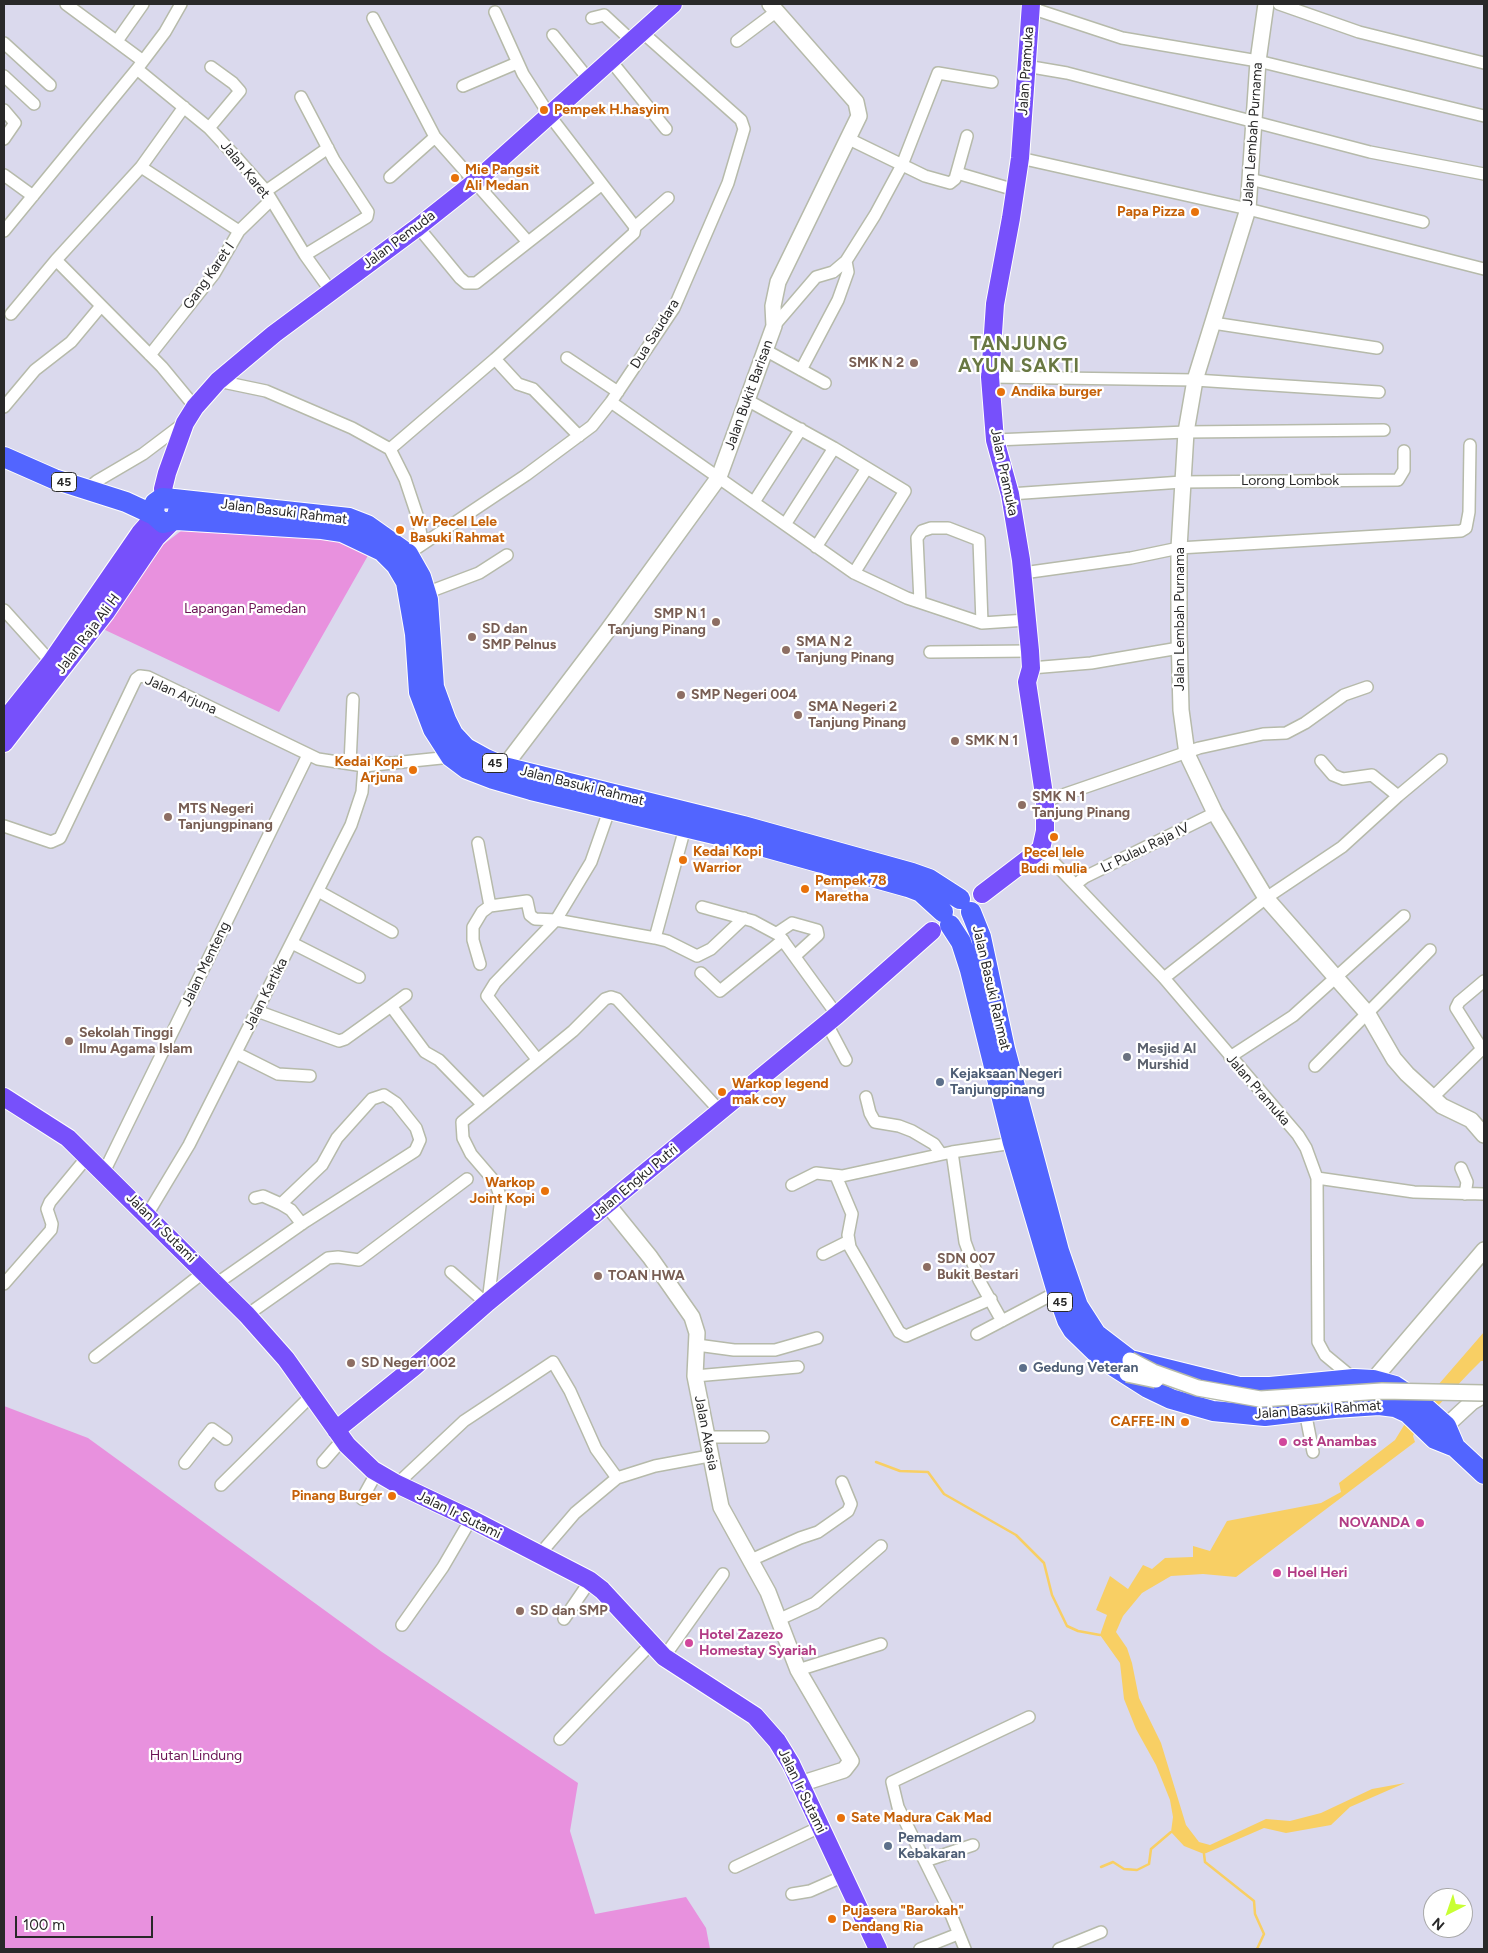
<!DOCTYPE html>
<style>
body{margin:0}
#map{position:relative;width:1488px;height:1953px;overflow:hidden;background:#dad9ed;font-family:Figtree,sans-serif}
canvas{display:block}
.frame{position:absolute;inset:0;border:5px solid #292929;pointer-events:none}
.north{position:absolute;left:1423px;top:1888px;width:50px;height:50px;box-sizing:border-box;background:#fff;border:1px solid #a9a9a9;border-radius:50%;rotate:221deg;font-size:14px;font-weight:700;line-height:20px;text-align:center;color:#292929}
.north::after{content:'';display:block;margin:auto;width:18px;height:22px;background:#c8ff34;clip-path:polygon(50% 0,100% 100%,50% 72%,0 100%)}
.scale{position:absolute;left:15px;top:1916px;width:138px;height:22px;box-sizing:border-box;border:2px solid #292929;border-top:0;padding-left:6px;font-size:15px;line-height:18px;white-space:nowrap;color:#292929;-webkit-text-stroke:4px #fff;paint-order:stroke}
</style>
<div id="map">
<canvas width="1488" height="1953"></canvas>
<div class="frame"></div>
<div class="north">N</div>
<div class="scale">100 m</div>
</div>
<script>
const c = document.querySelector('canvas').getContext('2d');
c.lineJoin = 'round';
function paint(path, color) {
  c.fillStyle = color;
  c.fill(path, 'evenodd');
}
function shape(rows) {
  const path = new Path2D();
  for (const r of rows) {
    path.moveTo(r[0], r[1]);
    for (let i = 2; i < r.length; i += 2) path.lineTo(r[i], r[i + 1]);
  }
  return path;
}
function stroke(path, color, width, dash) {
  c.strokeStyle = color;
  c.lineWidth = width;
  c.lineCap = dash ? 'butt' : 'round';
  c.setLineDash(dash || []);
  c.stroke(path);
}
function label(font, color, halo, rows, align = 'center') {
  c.font = font + ' Figtree,sans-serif';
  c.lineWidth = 4.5;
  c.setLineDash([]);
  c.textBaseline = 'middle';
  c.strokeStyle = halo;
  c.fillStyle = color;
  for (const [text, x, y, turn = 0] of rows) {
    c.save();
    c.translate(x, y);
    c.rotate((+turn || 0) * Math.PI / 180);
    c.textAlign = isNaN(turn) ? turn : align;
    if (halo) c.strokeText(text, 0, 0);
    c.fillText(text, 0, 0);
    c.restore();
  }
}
paint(shape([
 [196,528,336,536,370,552,279,712,103,629,160,547,181,531],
 [4,1406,88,1438,382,1652,578,1783,570,1831,595,1914,686,1897,706,1928,710,1949,4,1949]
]), '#e891de');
paint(shape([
 [1484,1332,1484,1361,1481,1361,1470,1372,1416,1429,1413,1436,1415,1442,1236,1577,1203,1574,1171,1576,1142,1593,1123,1616,1116,1632,1127,1648,1132,1663,1139,1698,1161,1743,1186,1825,1199,1842,1210,1845,1266,1819,1290,1821,1321,1813,1372,1789,1405,1783,1350,1807,1331,1825,1286,1833,1264,1828,1204,1854,1184,1846,1171,1832,1173,1817,1170,1800,1156,1765,1136,1729,1124,1699,1120,1663,1100,1635,1107,1615,1096,1610,1110,1576,1128,1589,1143,1565,1152,1569,1165,1558,1193,1557,1193,1546,1210,1551,1227,1521,1321,1503,1341,1492,1339,1483,1395,1440,1406,1422]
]), '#f8cf64');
stroke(shape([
 [876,1462,900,1471,928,1472,944,1494,1016,1535,1044,1563,1052,1595,1067,1626,1078,1631,1100,1635],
 [1204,1854,1205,1862,1254,1901,1255,1914,1264,1934,1257,1949],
 [1101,1867,1113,1862,1124,1869,1137,1870,1149,1864,1151,1849,1171,1832]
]), '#f8cf64', 2.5);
const street = shape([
 [66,4,143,61],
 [1279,4,1359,32,1484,63],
 [1031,8,1122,38,1258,61,1484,116],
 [373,18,435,137,528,242],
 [592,18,604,15,632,41],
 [553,35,590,81],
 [117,41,143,4],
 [737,41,777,11],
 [4,43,50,85],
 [611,61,666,129],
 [1026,66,1067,73,1370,152,1484,174],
 [137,69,209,128,235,156,266,191,305,255,330,290],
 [4,76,34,104],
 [463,86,517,63],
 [301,97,334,160,368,212,367,217,305,255],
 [184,107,141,167,56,260,162,367,195,407],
 [4,110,15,123,4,139],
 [209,128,240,91,233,83,211,67],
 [849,139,925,176,950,183,955,179,967,136],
 [1020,158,1248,209,1484,269],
 [141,167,239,231],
 [957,173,1015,190],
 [4,175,33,196],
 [390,177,435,137],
 [1250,179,1423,222],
 [266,191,328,148],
 [418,227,460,278,466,283,476,283,601,185],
 [635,227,668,198],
 [4,231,137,69,165,32,181,4],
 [11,314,56,260],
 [1213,323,1377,348],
 [774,326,816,277,833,272,846,261,875,215,902,165,938,73,992,82],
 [765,350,825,383],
 [150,355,214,274,239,231,270,201],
 [567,358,618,392],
 [495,359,518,384,533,389,579,436],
 [801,370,838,300,848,272,846,261],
 [990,377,1195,380,1379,392],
 [218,381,266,391,352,428,390,449,405,479,418,518,421,535,419,545],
 [747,400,834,448,905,491,854,573],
 [611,402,854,573,907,598,982,623,1027,620],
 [4,407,35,370,71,342,101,306],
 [995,440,1186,432,1384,430],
 [390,449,495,359,634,233,635,227,550,116,523,74,495,12],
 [87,489,97,481,143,454,184,423],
 [1010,494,1182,482,1398,480,1404,470,1404,451],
 [754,502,801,429],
 [786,523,834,448],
 [816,547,867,468],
 [408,554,526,475,592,426,611,402,674,308,728,183,744,129,741,120,642,32],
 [1023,573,1131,558,1179,548,1461,531,1466,528,1469,512,1470,445],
 [426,593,479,573,507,555],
 [920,602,917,538,922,531,931,528,948,528,979,540,982,623],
 [4,610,51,662],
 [930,652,1030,651],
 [1031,668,1091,663,1179,648],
 [1321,761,1333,775,1343,779,1372,775,1398,796],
 [350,764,353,699],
 [1045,801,1199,748,1263,734,1286,733,1305,723,1344,695,1367,687],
 [4,826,51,842,60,838,136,679,140,676,148,677,318,759,364,766,451,757],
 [478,843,490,906],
 [1041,849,1164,978,1298,1135,1306,1148,1317,1178,1318,1342,1325,1355,1354,1379],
 [1076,884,1085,877,1215,813],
 [318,891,392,932],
 [702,907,753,921,779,935,837,1015],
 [777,933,792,923,817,930,818,935,795,956],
 [655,938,685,828],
 [292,943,359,977],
 [480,964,473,940,473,927,482,912,490,906,527,901,530,915,535,919,556,920,655,938,667,941,697,956,711,949,744,918],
 [701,973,720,991,783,940],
 [1164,978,1266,898,1342,847,1398,796,1441,760],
 [391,1006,406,995],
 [257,1011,339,1041,345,1039,391,1006,425,1052,439,1060,482,1104],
 [827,1024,846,1060],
 [1482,1049,1456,1008,1459,1002,1484,981],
 [236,1053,278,1074,310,1076],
 [1230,1057,1293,1016,1404,916],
 [537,1059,487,996,495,983,556,920,591,862,611,805],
 [1315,1066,1430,950],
 [866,1097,870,1113,875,1122,899,1126,912,1131,934,1144,941,1154],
 [1433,1097,1484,1047],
 [952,1152,965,1242,979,1280,1002,1321],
 [1461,1168,1467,1182,1465,1194],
 [104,1172,308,755],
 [836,1176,852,1214,848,1235,850,1247,899,1332,906,1336,991,1299],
 [1317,1178,1414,1192,1484,1194],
 [792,1185,816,1173,842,1176,952,1152,1013,1143],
 [255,1198,263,1196,281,1204,291,1210,302,1224],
 [147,1215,189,1145,351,825,362,792,364,766],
 [823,1254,849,1241],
 [451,1272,487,1304],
 [4,1284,51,1230,52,1224,47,1209,50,1202,88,1156],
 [216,1284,306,1221,415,1151,420,1140,416,1128,396,1103,384,1095,372,1099,337,1138,322,1165,281,1204],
 [488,1302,501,1198,495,1182,471,1154,463,1138,462,1122,573,1031,605,999,611,997,617,999,719,1110],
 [247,1315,328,1258,338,1257,359,1260,467,1179],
 [977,1334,1057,1292],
 [697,1345,734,1350,775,1350,817,1338],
 [95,1357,204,1272],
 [695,1376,798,1367],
 [1305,1411,1313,1452],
 [706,1437,763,1437],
 [323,1462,343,1439],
 [185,1463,212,1429,226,1439],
 [397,1484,464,1421,553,1362,570,1391,596,1449,617,1478,655,1466,709,1456],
 [221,1485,311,1396],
 [362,1499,377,1472],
 [539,1555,575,1513,617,1478],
 [751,1560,800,1538,818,1532,848,1511,851,1504,842,1482],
 [564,1619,590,1581],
 [780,1619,815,1603,881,1546],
 [402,1625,443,1567,471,1519],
 [664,1657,723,1574],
 [798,1670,881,1644],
 [560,1739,651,1644],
 [925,1861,973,1845],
 [735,1867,820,1827],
 [792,1894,810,1891,844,1876],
 [920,1949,958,1934],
 [965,1949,950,1912,898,1807,892,1782,1029,1717],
 [1059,1949,1101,1932]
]);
const secondary = shape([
 [1266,4,1258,61,1248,209,1195,380,1186,432,1179,548,1179,633,1181,710,1187,754,1215,813,1266,898,1368,1014,1394,1059,1407,1074,1442,1106,1471,1120,1484,1135],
 [504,767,605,634,719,477,774,326,773,306,778,282,859,116,856,102,770,4],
 [608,1205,650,1257,692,1317,697,1333,695,1376,721,1507,768,1592,798,1670,851,1761,844,1770,800,1784],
 [1373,1380,1484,1250],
 [1446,1426,1472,1402,1484,1395]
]);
const primary = shape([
 [166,497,163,489,167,473,185,423,195,407,218,381,274,334,418,227,476,181,673,4],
 [4,721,51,662,140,533,154,517],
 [4,743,106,612,156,538,171,523],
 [982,894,1041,849,1045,831,1045,801,1027,682,1031,668,1030,651,1021,560,1010,494,995,440,990,377,995,304,1011,218,1020,158,1031,4],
 [4,1097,68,1138,247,1315,286,1359,347,1445,373,1470,397,1484,471,1519,589,1580,602,1590,664,1657,755,1716,777,1741,791,1764,878,1949],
 [336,1430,414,1367,488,1302,837,1015,932,931]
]);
const highway = shape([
 [4,457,54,479,126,502,154,515,163,523,176,520,179,507,174,499,162,498,155,503,154,515],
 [174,499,349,518,367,525,408,554,421,577,428,600,434,687,446,720,453,734,466,748,486,759,504,767,743,826,912,873,929,879,960,899],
 [176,520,322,529,342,532,382,551,396,565,406,582,415,634,419,692,433,729,451,757,467,769,493,779,531,790,743,841,908,887,921,892,943,912],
 [971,912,981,937,1005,1049,1059,1251,1078,1306,1096,1334,1130,1360,1239,1387,1270,1387,1354,1379,1373,1380,1395,1386,1419,1402,1446,1426,1455,1447],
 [950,925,961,942,970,970,1013,1143,1057,1292,1067,1320,1073,1330,1104,1360,1148,1388,1171,1399,1213,1411,1265,1416,1334,1408,1379,1405,1395,1407,1408,1413,1435,1439,1455,1447,1484,1474]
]);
stroke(street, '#b6baaa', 14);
stroke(secondary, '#b6baaa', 18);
stroke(primary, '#fff', 20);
stroke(highway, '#fff', 22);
stroke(street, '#fff', 11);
stroke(secondary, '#fff', 15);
stroke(primary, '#7750fb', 18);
stroke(highway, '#5265ff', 20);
const secondaryBridge = shape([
 [1130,1360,1153,1372,1198,1388,1260,1399,1382,1391,1484,1393],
 [1127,1374,1156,1380]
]);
stroke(secondaryBridge, '#b6baaa', 18, []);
stroke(secondaryBridge, '#fff', 15);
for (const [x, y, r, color] of [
 [544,110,5,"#e8710a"],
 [455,178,5,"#e8710a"],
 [1195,212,5,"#e8710a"],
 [914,363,5,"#8d6e63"],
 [1001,392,5,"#e8710a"],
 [400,530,5,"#e8710a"],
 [716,622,5,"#8d6e63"],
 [472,637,5,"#8d6e63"],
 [786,650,5,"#8d6e63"],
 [681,695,5,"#8d6e63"],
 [798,715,5,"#8d6e63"],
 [955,741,5,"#8d6e63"],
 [413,770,5,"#e8710a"],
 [1022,805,5,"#8d6e63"],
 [168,817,5,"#8d6e63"],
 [1054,837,5,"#e8710a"],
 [683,860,5,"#e8710a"],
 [805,889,5,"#e8710a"],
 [69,1041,5,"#8d6e63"],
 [1127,1057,5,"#6b7280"],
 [940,1082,5,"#5c6f8a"],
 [722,1092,5,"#e8710a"],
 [545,1191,5,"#e8710a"],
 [927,1267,5,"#8d6e63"],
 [598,1276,5,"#8d6e63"],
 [351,1363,5,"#8d6e63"],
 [1023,1368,5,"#5c6f8a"],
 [1185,1422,5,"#e8710a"],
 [1283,1442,5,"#d1479c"],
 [392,1496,5,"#e8710a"],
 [1420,1523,5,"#d1479c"],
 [1277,1573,5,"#d1479c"],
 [520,1611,5,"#8d6e63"],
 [689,1643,5,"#d1479c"],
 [841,1818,5,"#e8710a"],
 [888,1846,5,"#5c6f8a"],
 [832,1919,5,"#e8710a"]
]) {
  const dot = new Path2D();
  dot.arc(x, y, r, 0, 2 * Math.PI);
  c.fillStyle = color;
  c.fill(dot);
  stroke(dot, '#fff', 2);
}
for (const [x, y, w] of [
 [64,482,25],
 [495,763,25],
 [1060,1302,25]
]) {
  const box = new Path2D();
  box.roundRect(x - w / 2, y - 9.5, w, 19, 4);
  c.fillStyle = '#fff';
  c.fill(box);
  stroke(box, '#292929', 1);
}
label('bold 12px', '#292929', null, [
 ["45",64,482],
 ["45",495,763],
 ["45",1060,1302]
]);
label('14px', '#292929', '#fff', [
 ["Jalan Pramuka",1026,71,-86],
 ["Jalan Lembah Purnama",1253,134,-86],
 ["Jalan Karet",245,170,51],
 ["Jalan Pemuda",399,240,-37],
 ["Gang Karet I",209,276,-55],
 ["Dua Saudara",655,334,-58],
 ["Jalan Bukit Barisan",749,395,-70],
 ["Jalan Pramuka",1004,472,78],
 ["Lorong Lombok",1290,481],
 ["Jalan Basuki Rahmat",284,512,7],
 ["Jalan Lembah Purnama",1180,619,-90],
 ["Jalan Raja Ali H",88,634,-53],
 ["Jalan Arjuna",181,695,24],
 ["Jalan Basuki Rahmat",582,786,14],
 ["Lr Pulau Raja IV",1145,848,-26],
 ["Jalan Menteng",206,964,-64],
 ["Jalan Basuki Rahmat",991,988,77],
 ["Jalan Kartika",266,994,-63],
 ["Jalan Pramuka",1258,1090,49],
 ["Jalan Engku Putri",635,1182,-40],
 ["Jalan Ir Sutami",161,1228,45],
 ["Jalan Basuki Rahmat",1318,1410,-4],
 ["Jalan Akasia",706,1433,79],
 ["Jalan Ir Sutami",459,1515,26],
 ["Jalan Ir Sutami",802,1791,64]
]);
label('bold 14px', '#c56008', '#fff', [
 ["Pempek H.hasyim",554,110],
 ["Mie Pangsit",465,170],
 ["Ali Medan",465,186],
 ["Papa Pizza",1185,212,"right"],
 ["Andika burger",1011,392],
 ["Wr Pecel Lele",410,522],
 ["Basuki Rahmat",410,538],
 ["Kedai Kopi",403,762,"right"],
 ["Arjuna",403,778,"right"],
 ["Kedai Kopi",693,852],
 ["Warrior",693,868],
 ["Pecel lele",1054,853,"center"],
 ["Budi mulia",1054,869,"center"],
 ["Pempek 78",815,881],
 ["Maretha",815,897],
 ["Warkop legend",732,1084],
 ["mak coy",732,1100],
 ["Warkop",535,1183,"right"],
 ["Joint Kopi",535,1199,"right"],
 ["CAFFE-IN",1175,1422,"right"],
 ["Pinang Burger",382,1496,"right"],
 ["Sate Madura Cak Mad",851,1818],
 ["Pujasera \"Barokah\"",842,1911],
 ["Dendang Ria",842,1927]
], 'left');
label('bold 14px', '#785e54', '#fff', [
 ["SMK N 2",904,363,"right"],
 ["SMP N 1",706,614,"right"],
 ["Tanjung Pinang",706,630,"right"],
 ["SD dan",482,629],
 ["SMP Pelnus",482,645],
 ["SMA N 2",796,642],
 ["Tanjung Pinang",796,658],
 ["SMP Negeri 004",691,695],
 ["SMA Negeri 2",808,707],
 ["Tanjung Pinang",808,723],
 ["SMK N 1",965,741],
 ["SMK N 1",1032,797],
 ["Tanjung Pinang",1032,813],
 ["MTS Negeri",178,809],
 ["Tanjungpinang",178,825],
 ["Sekolah Tinggi",79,1033],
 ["Ilmu Agama Islam",79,1049],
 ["SDN 007",937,1259],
 ["Bukit Bestari",937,1275],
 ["TOAN HWA",608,1276],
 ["SD Negeri 002",361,1363],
 ["SD dan SMP",530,1611]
], 'left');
label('14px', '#6b1455', '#fff', [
 ["Lapangan Pamedan",245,609],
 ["Hutan Lindung",196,1756]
]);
label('bold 14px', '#5b616d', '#fff', [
 ["Mesjid Al",1137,1049],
 ["Murshid",1137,1065]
], 'left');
label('bold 14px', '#4e5e75', '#fff', [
 ["Kejaksaan Negeri",950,1074],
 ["Tanjungpinang",950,1090],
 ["Gedung Veteran",1033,1368],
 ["Pemadam",898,1838],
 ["Kebakaran",898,1854]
], 'left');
label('bold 14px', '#b23c85', '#fff', [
 ["ost Anambas",1293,1442],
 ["NOVANDA",1410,1523,"right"],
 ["Hoel Heri",1287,1573],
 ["Hotel Zazezo",699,1635],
 ["Homestay Syariah",699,1651]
], 'left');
c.letterSpacing = '1px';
label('bold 19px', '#697843', '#fff', [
 ["TANJUNG",1019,344],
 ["AYUN SAKTI",1019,366]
]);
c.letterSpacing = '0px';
</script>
